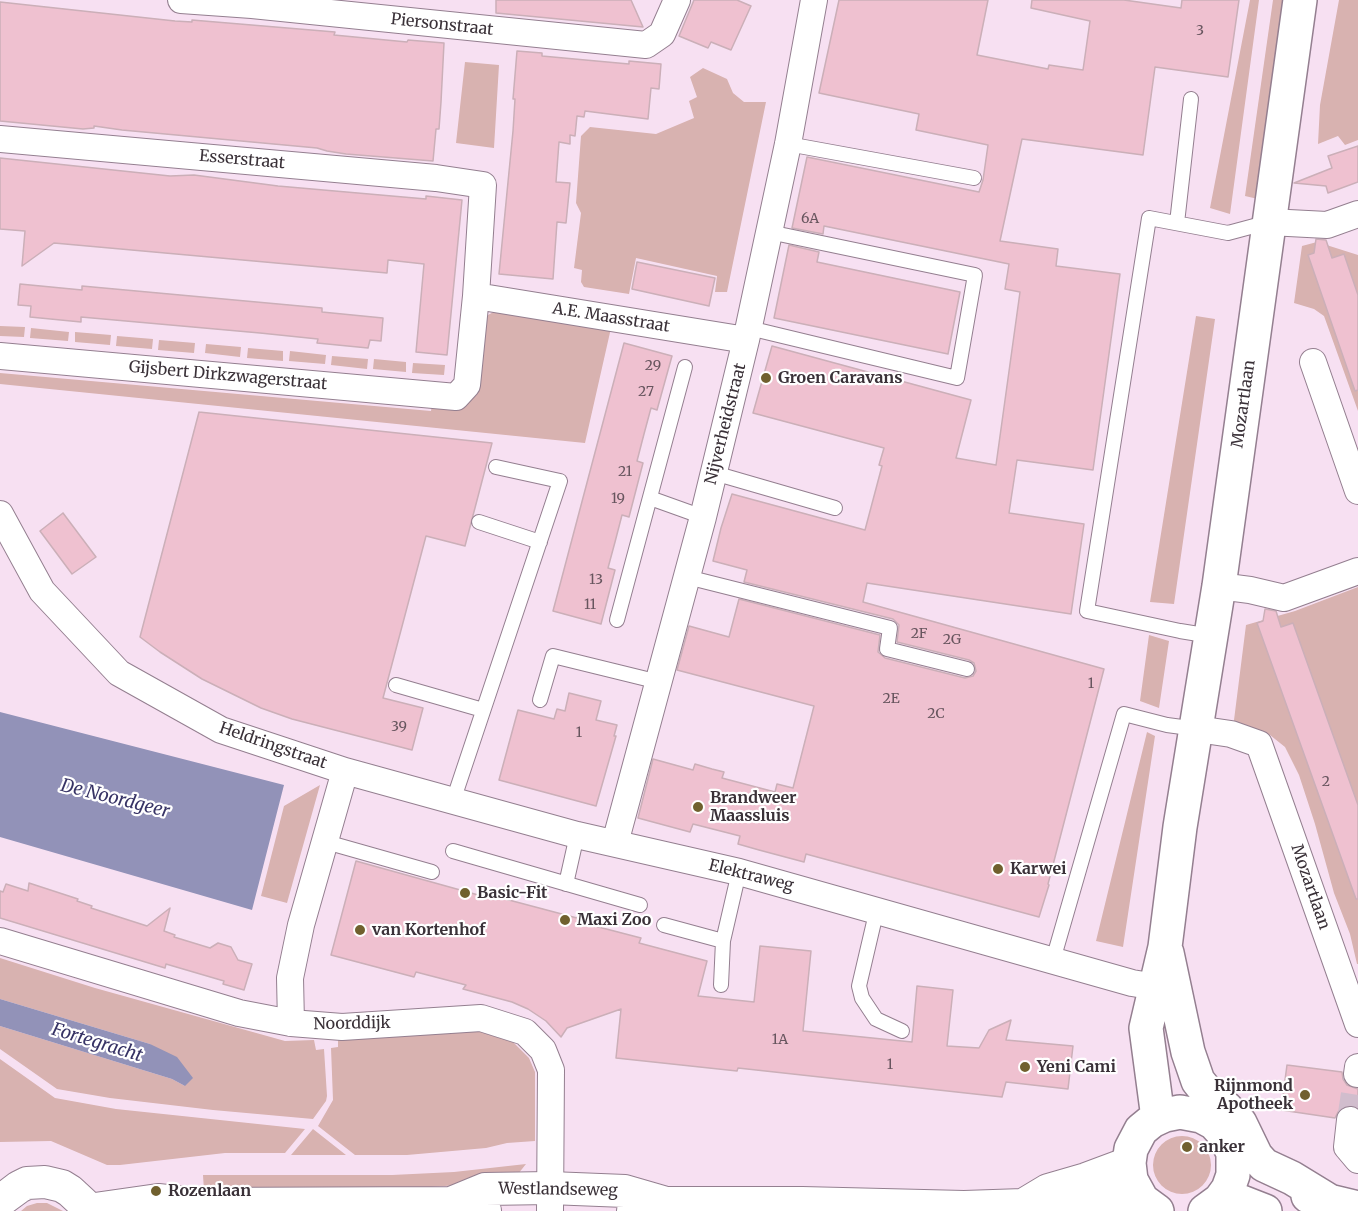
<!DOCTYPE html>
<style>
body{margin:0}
canvas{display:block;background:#f7e0f2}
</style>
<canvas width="1358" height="1211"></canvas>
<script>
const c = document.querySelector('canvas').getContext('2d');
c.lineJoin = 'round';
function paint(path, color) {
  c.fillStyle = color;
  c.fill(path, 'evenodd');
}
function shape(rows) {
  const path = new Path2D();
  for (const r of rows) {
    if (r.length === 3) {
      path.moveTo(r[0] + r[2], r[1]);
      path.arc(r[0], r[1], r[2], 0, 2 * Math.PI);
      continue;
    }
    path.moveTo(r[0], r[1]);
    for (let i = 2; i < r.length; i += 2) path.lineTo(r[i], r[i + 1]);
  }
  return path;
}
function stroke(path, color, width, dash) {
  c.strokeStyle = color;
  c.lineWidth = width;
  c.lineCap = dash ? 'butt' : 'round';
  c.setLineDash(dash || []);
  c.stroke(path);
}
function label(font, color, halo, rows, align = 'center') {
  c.font = font + ' Merriweather,serif';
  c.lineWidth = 4.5;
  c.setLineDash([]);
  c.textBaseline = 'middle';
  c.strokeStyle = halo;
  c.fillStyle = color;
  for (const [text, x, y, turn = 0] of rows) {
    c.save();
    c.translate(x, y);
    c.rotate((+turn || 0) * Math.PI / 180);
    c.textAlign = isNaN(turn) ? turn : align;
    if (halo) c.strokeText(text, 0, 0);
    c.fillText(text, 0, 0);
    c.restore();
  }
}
paint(shape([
 [1250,0,1259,0,1230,214,1210,208],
 [1273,0,1287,0,1258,199,1245,196],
 [1339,0,1358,0,1358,140,1345,145,1338,136,1318,144,1320,105],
 [465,62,499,65,494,148,456,143],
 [703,68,727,79,733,93,744,102,766,102,727,292,715,292,717,276,636,258,629,294,584,287,581,282,582,270,574,268,581,213,576,203,581,136,590,127,656,134,694,118,689,101,697,97,690,77],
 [1317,242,1358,255,1358,411,1324,316,1314,309,1294,303,1302,246],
 [497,310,611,328,585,443,0,384,0,373,431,411,432,403,459,404,484,323,488,315],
 [1196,316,1215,319,1174,604,1150,602],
 [0,326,25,327,24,337,0,336],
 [31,328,69,332,68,341,30,338],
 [75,332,111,335,110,345,75,342],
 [117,336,153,339,152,349,116,346],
 [159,340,195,343,194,353,158,350],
 [206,344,241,347,240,357,205,353],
 [248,348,283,351,283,361,247,358],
 [290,351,326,355,325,364,289,361],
 [332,356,368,359,367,369,331,365],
 [374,359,406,362,406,372,373,369],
 [413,363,445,365,444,375,412,373],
 [1358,587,1358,964,1357,964,1350,934,1334,893,1315,824,1299,775,1285,747,1270,735,1233,728,1246,625,1295,611],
 [1149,635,1169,641,1159,708,1140,701],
 [1147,732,1155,736,1123,947,1096,941],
 [320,785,287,903,261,896,284,806],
 [0,958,95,988,285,1041,314,1040,316,1050,324,1049,327,1096,326,1101,313,1119,213,1110,110,1098,57,1089,0,1049,0,1026,172,1079,185,1086,150,1044,0,999],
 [467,1032,492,1032,508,1037,529,1058,535,1072,535,1141,507,1143,486,1148,407,1155,355,1155,318,1126,333,1100,331,1048,338,1047,338,1040],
 [0,1059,55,1098,116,1109,305,1129,285,1153,225,1153,120,1165,107,1165,51,1141,0,1142],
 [313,1129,346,1155,291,1155],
 [1182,1165,29],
 [526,1164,518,1174,487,1183,402,1189,204,1191,203,1175,392,1175,454,1172],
 [37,1203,47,1203,63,1211,21,1211,27,1206]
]), '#d8b2b0');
paint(shape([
 [0,712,284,785,252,910,0,837],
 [0,999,150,1044,177,1057,193,1078,185,1086,172,1079,0,1026]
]), '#9292b8');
const building = shape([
 [496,0,631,0,643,27,496,13,496,0],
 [694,0,737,0,751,6,731,50,711,42,708,48,679,36,694,0],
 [839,0,988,0,977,55,1048,69,1049,65,1083,70,1090,21,1031,8,1032,0,1124,0,1181,8,1182,0,1239,0,1228,77,1155,67,1143,155,1022,139,1000,241,1058,249,1056,266,1120,274,1093,470,1017,460,1009,513,1084,524,1071,614,867,583,863,602,1104,669,1048,884,1049,885,1039,917,806,854,804,862,759,850,738,844,740,836,693,824,690,832,638,818,653,759,693,770,695,764,712,769,724,772,722,778,775,792,777,784,793,788,814,706,677,670,689,626,729,637,739,599,880,635,878,652,885,658,965,678,973,676,976,671,974,663,969,660,897,642,899,625,893,619,744,582,747,570,713,561,721,528,732,494,865,530,882,466,879,465,884,448,753,413,772,346,971,400,956,458,996,465,1020,292,1005,289,1009,264,824,226,823,234,792,228,807,157,979,192,983,180,988,145,916,130,919,114,819,93,839,0],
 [0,2,175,21,192,22,192,20,335,32,334,35,407,42,408,40,444,43,441,102,439,129,436,129,433,161,346,154,327,151,317,148,122,130,94,126,94,128,83,129,0,121,0,2],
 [517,51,542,53,542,56,629,64,629,61,661,64,659,89,651,88,648,119,585,111,584,117,577,116,575,136,570,135,570,144,559,142,556,182,570,183,566,223,557,222,553,279,499,274,513,131,515,99,513,99,517,51],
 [1358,146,1358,182,1328,193,1326,186,1294,183,1332,168,1328,156,1358,146],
 [0,158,170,176,194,175,278,186,426,199,426,196,462,200,447,355,416,352,424,264,388,260,387,273,54,243,22,266,25,231,0,229,0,158],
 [1316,239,1326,240,1332,258,1344,254,1358,295,1358,390,1355,391,1308,255,1314,253,1316,239],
 [789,245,819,252,817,262,960,292,948,354,774,318,789,245],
 [637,262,715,278,709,306,632,289,637,262],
 [20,284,82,290,82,286,322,308,322,312,383,318,381,341,370,340,368,348,317,343,318,339,260,333,81,317,81,322,30,317,31,306,18,305,20,284],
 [624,343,672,356,657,410,651,408,644,434,637,461,643,463,629,517,622,515,615,542,608,568,615,570,601,624,553,611,624,343],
 [199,412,492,443,465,546,426,536,383,698,423,708,412,750,292,719,261,708,202,679,160,652,140,637,199,412],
 [63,513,96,557,72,574,40,531,63,513],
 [1265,609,1276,611,1281,627,1293,623,1358,805,1358,899,1356,899,1257,623,1263,621,1265,609],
 [569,693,601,701,596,720,617,725,614,736,616,736,596,806,499,780,518,710,554,719,557,709,565,711,569,693],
 [356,861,489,898,490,895,592,922,591,925,641,938,639,943,707,961,698,996,754,1002,760,946,811,951,803,1031,912,1042,917,986,953,990,947,1046,979,1048,989,1030,1011,1020,1006,1040,1073,1046,1068,1089,1006,1082,1002,1097,738,1068,737,1071,616,1058,621,1009,567,1028,561,1037,546,1021,528,1009,512,1002,463,989,466,985,416,972,414,977,331,955,356,861],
 [29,883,78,899,77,901,92,906,91,908,147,926,170,908,164,931,175,935,174,937,210,948,218,943,231,947,238,960,252,964,244,990,223,984,224,981,166,964,165,968,0,918,0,891,3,892,6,884,28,891,29,883],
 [1287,1065,1342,1072,1343,1079,1347,1085,1358,1089,1358,1107,1351,1105,1343,1107,1338,1112,1335,1118,1281,1110,1287,1065]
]);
paint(building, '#efc1d0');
stroke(building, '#cbafb8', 1.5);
stroke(shape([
 [1350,1120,1357,1074]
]), '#d1bdcd', 26, [26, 13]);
const service = shape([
 [788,144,974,178],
 [1177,223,1191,99],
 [749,328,957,378,975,275,769,232],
 [714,473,835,508],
 [650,498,703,517],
 [479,522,540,542],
 [687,577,890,628,887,649,967,669],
 [617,620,685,367],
 [1211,636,1180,631,1087,611,1149,218,1228,233,1269,222],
 [396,685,483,710],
 [540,700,553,656,659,682],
 [453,801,560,481,496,467],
 [326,842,432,872],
 [453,851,640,905],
 [566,884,577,835],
 [877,909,859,986,862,998,876,1019,902,1031],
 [664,925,723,941],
 [1053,960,1124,714,1167,725,1197,729],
 [721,985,723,941,739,872]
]);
const minor = shape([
 [181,0,252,5,646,45,662,34,677,0],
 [0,139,436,178,483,185,476,296,746,340],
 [1269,222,1327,225,1358,214],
 [0,356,456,397,467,385,476,296],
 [1313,362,1358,491],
 [0,514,42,591,119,673,221,730,345,771,577,835,739,872,1132,983,1156,987],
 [1219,586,1250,590,1284,598,1358,571],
 [1197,729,1231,734,1259,744,1358,1024],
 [615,843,703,517,746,340,788,144,814,0],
 [0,941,239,1013,291,1023,342,1027,481,1018,525,1032,543,1050,551,1070,550,1211],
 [291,1023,290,978,301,925,345,771],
 [1357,1074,1358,1067],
 [1350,1120,1347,1147,1358,1160]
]);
const tertiary = shape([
 [0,1201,19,1187,27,1183,45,1182,62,1186,70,1191,83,1203,88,1211],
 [451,1203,485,1189,550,1188,625,1191,663,1202],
 [1023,1205,1048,1190,1086,1179,1129,1163],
 [88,1210,158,1200,194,1204,451,1203,485,1211],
 [633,1211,666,1203,802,1203,964,1207,1023,1205,1044,1211],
 [1069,1211,1093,1203,1139,1195]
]);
const secondary = shape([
 [1167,953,1188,1052,1198,1081,1211,1097,1226,1108,1240,1123,1256,1156,1264,1165,1292,1178,1328,1200],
 [1158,1118,1146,1028,1165,947,1180,827,1219,586,1300,0],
 [1224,1195,1265,1211],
 [1308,1196,1358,1208],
 [1157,1211,1142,1200,1131,1180,1129,1163,1131,1149,1141,1130,1152,1121,1165,1115,1180,1112,1201,1116,1214,1123,1224,1134,1233,1153,1233,1175,1228,1189,1220,1200,1205,1211]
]);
stroke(service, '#947f90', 16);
stroke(minor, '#947f90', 28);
stroke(tertiary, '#947f90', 34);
stroke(secondary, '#947f90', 36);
stroke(service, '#fff', 14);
stroke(minor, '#fff', 26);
stroke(tertiary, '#fff', 32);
stroke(secondary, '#fff', 33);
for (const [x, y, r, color] of [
 [766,378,6,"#70602e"],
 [698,807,6,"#70602e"],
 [998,869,6,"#70602e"],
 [465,893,6,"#70602e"],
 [565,920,6,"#70602e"],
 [360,930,6,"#70602e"],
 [1025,1067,6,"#70602e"],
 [1305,1095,6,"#70602e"],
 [1187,1147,6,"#70602e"],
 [156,1191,6,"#70602e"]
]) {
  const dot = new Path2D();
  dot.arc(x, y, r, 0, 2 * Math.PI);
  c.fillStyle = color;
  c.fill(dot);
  stroke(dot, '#fff', 2);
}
label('14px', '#67555e', null, [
 ["3",1200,31],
 ["6A",810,219],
 ["29",653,366],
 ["27",646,392],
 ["21",625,472],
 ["19",618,499],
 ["13",596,580],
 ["11",590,605],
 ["2F",919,634],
 ["2G",952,640],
 ["1",1091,684],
 ["2E",891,699],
 ["2C",936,714],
 ["39",399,727],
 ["1",579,733],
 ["2",1326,782],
 ["1A",780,1040],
 ["1",890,1065]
]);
label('16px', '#3a3138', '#fff', [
 ["Piersonstraat",442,25,6],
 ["Esserstraat",242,160,5],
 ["A.E. Maasstraat",611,318,9],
 ["Gijsbert Dirkzwagerstraat",228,376,5],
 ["Mozartlaan",1244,404,-82],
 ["Nijverheidstraat",726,424,-76],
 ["Heldringstraat",273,746,19],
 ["Elektraweg",751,876,14],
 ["Mozartlaan",1310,887,71],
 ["Noorddijk",352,1024,-1],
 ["Westlandseweg",558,1190,1]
]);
label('bold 16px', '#3a3138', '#fff', [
 ["Groen Caravans",778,378],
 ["Brandweer",710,798],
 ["Maassluis",710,816],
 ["Karwei",1010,869],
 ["Basic-Fit",477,893],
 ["Maxi Zoo",577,920],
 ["van Kortenhof",372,930],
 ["Yeni Cami",1037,1067],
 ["Rijnmond",1293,1086,"right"],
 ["Apotheek",1293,1104,"right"],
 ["anker",1199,1147],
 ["Rozenlaan",168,1191]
], 'left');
label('italic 18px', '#373365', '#fff', [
 ["De Noordgeer",115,799,14],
 ["Fortegracht",97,1043,17]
]);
</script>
